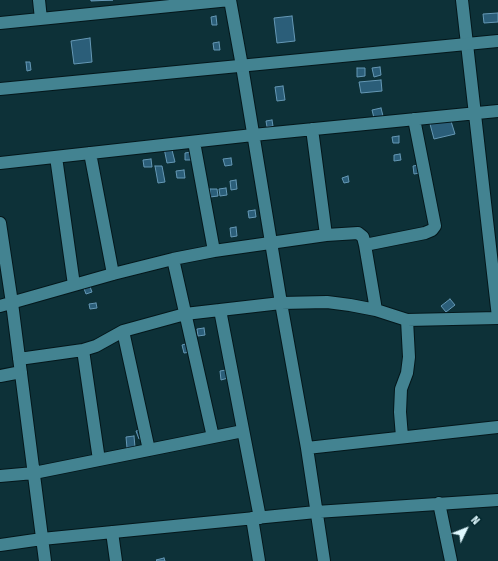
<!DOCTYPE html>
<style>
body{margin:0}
#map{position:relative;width:498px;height:561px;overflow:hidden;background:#0d3138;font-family:"Fira Sans Condensed",sans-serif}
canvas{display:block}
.north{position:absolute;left:446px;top:509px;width:40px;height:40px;-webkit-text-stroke:3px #02272e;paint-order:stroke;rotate:47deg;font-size:11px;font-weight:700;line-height:16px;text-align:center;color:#dff8fe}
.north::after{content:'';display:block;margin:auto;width:14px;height:18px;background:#dff8fe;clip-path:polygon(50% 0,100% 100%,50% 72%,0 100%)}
</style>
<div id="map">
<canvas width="498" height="561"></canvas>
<div class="north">N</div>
</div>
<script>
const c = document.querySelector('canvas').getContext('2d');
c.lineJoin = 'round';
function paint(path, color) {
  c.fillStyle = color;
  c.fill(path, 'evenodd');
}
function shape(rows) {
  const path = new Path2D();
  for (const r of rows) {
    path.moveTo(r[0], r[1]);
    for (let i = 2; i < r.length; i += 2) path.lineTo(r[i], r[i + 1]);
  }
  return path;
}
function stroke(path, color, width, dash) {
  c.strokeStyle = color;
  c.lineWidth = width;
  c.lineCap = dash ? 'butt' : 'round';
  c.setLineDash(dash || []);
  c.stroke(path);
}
const building = shape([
 [91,0,113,0,91,1,91,0],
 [498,13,498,22,484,23,483,14,498,13],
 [216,16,217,25,212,25,211,17,216,16],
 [292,16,295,41,277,43,274,18,292,16],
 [90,38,92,62,74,64,71,41,90,38],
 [219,42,220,50,214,50,213,43,219,42],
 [26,62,30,62,31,70,27,71,26,62],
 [380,67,381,75,374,77,372,68,380,67],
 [357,68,365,68,365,76,357,77,357,68],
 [381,80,382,91,361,93,359,82,381,80],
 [283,86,285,100,277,101,275,87,283,86],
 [381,108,383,116,374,118,372,110,381,108],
 [450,118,455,134,434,139,430,124,450,118],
 [272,120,273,126,267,127,266,121,272,120],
 [399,136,399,143,393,143,392,137,399,136],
 [171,146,175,162,167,163,164,148,171,146],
 [191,152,191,160,185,160,185,153,191,152],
 [400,154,401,160,394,161,394,155,400,154],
 [231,158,232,165,225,166,223,159,231,158],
 [151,159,152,167,144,167,143,160,151,159],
 [419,165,420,173,414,174,413,166,419,165],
 [155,166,162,166,165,182,158,183,155,166],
 [184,170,185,178,177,178,176,171,184,170],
 [348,176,349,182,344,183,342,178,348,176],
 [236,180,237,189,231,190,230,181,236,180],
 [226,188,227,195,220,196,219,189,226,188],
 [210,189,217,189,218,196,210,197,210,189],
 [255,210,256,217,249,218,248,211,255,210],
 [236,227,237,236,231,237,230,228,236,227],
 [89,284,92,292,86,294,83,286,89,284],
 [450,299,455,305,446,312,441,306,450,299],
 [96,303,97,308,90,309,89,304,96,303],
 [204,328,205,335,198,336,197,329,204,328],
 [189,343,191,352,184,353,182,345,189,343],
 [226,370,228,378,221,380,220,371,226,370],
 [142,429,145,437,139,439,136,431,142,429],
 [134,436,135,447,127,448,126,437,134,436],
 [164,558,165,561,157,561,156,560,164,558]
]);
paint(building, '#2b5e79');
stroke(building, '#6598b5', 1);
const street = shape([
 [39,0,41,19],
 [230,0,242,66,281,303,307,448,324,561],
 [462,0,498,317],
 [0,23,230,0],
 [312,129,326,235],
 [194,142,214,251],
 [90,153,113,274],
 [56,157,74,285],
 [0,163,253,135,498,111],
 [0,223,12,303,45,561],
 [365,245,425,233,432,230,435,226,414,119],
 [173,259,213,437],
 [0,306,113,274,173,259,214,251,326,235,358,233,363,237,365,245,376,310],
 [220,310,260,518],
 [123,331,149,450],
 [83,350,99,460],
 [19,359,83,350,96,346,123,331,185,314,281,303,327,302,350,305,376,310,407,320,498,318],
 [0,376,21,372],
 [402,437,400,412,401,389,407,373,409,357,407,320],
 [307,448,498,427],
 [0,476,34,473,243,431],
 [439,503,451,561],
 [252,518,259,561],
 [112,532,116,561],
 [0,545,42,539,316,512,498,500]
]);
const secondary = shape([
 [0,89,498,41]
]);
stroke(street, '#04171b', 14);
stroke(secondary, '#04171b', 14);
stroke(street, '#438391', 12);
stroke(secondary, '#438391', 12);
</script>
